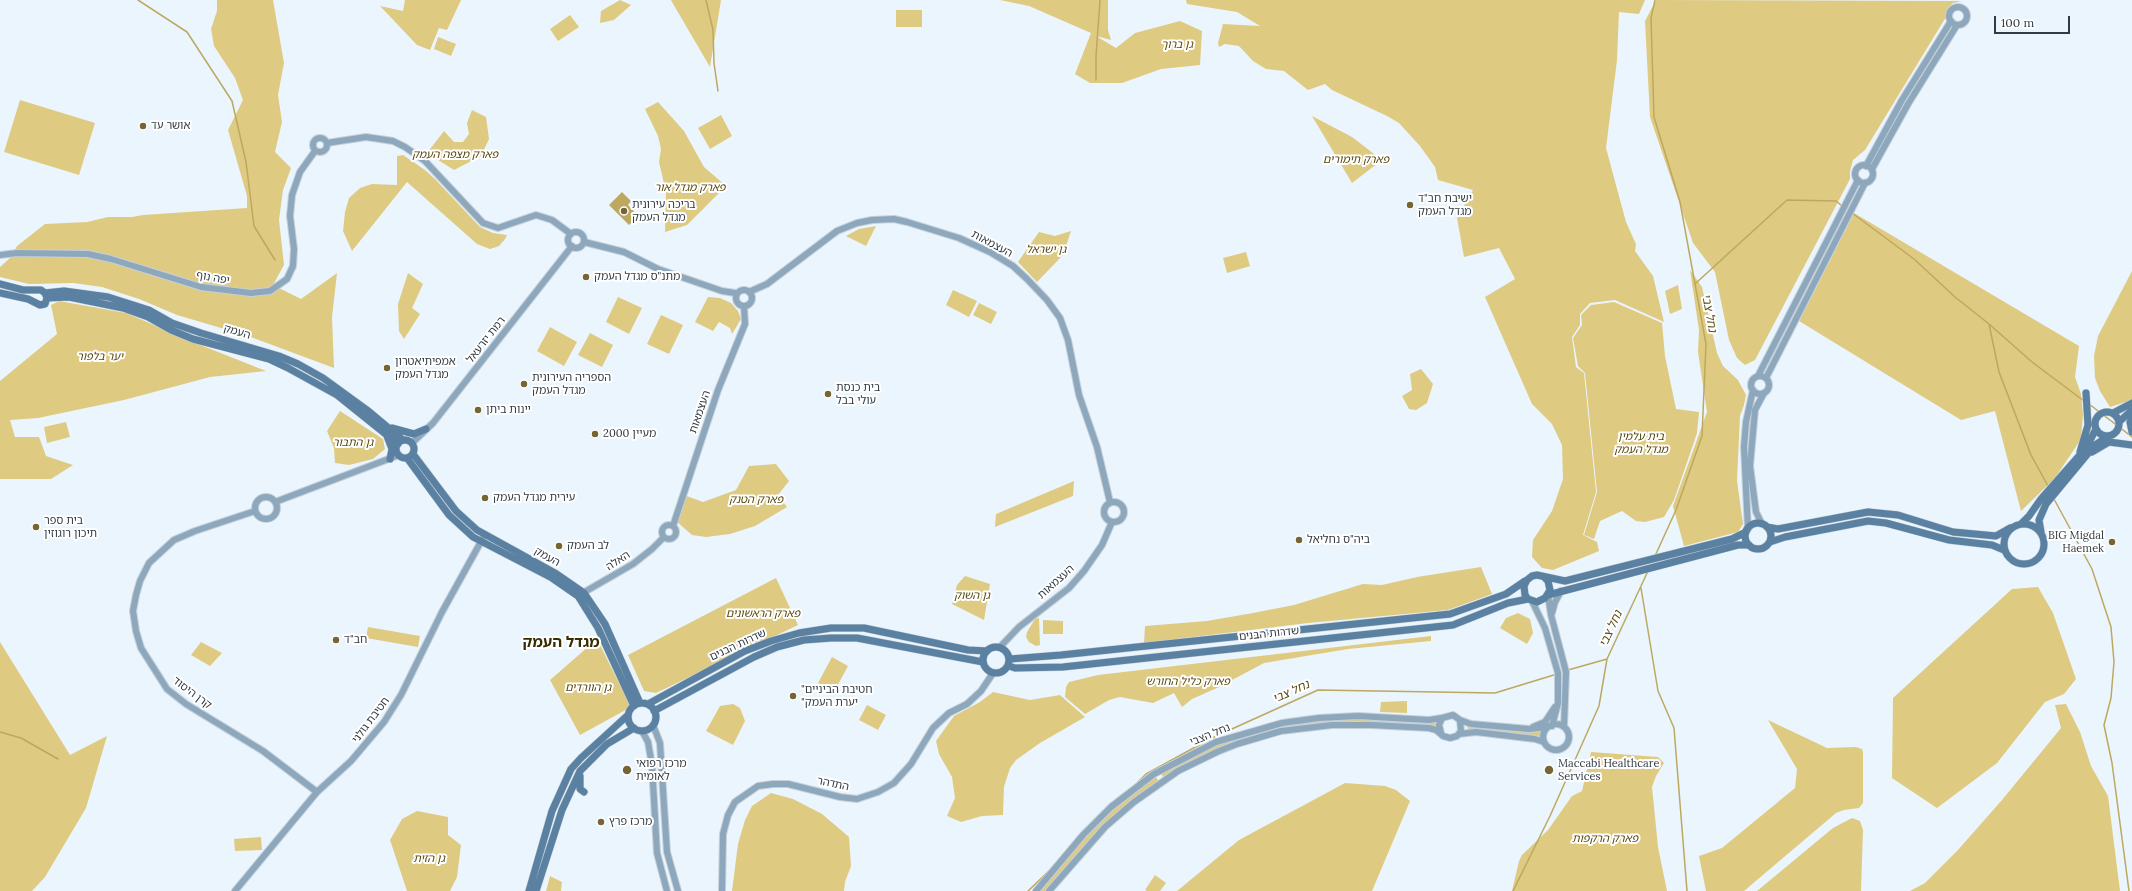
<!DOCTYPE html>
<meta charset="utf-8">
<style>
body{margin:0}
#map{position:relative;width:2132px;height:891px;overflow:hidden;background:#ebf5fe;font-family:Lora,serif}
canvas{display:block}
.scale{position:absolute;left:1994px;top:16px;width:76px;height:18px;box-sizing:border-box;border:2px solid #313b43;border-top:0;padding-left:5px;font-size:12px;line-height:14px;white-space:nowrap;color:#313b43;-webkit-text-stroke:3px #fff;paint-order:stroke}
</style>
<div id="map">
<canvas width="2132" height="891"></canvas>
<div class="scale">100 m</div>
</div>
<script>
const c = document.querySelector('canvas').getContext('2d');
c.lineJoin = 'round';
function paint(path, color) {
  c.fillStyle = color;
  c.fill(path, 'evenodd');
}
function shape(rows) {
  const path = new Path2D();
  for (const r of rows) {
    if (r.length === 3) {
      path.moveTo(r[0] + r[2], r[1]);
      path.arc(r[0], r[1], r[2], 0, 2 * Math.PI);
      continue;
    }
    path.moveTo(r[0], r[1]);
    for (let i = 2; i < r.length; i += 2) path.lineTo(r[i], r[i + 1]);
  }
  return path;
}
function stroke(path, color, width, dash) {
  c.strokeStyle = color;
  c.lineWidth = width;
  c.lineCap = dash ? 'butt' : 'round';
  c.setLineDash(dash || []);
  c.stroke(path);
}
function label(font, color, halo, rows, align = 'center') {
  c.font = font + ' Lora,"Noto Sans Hebrew",serif';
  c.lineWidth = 4;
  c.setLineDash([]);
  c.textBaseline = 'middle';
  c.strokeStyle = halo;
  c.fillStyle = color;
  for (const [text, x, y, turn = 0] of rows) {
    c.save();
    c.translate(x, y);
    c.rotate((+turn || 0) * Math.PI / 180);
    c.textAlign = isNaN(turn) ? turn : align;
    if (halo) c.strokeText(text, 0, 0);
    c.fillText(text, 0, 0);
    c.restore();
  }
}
paint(shape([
 [217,0,273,0,284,63,278,95,282,122,275,152,291,168,283,190,279,220,284,265,273,285,301,299,337,273,332,317,334,368,248,336,177,315,139,299,102,287,73,283,29,284,0,277,0,267,11,257,17,246,45,224,87,222,108,217,132,217,143,215,247,208,247,196,228,130,243,100,235,78,214,46,211,29,217,11],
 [405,0,461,0,447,30,439,28,430,50,417,45,380,6,403,11],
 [620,0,631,5,614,20,600,23,601,11],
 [671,0,721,0,710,67,672,2],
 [1000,0,1108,0,1108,30,1111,40,1096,36,1116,48,1135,33,1180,21,1202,31,1200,65,1161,69,1122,83,1090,83,1075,74,1091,33,1029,6],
 [1186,0,1645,0,1639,14,1619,12,1617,60,1606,148,1626,222,1636,244,1635,251,1653,276,1664,322,1615,300,1590,303,1580,314,1580,325,1572,337,1576,367,1584,373,1596,492,1583,535,1597,542,1599,551,1553,570,1542,568,1532,557,1533,540,1552,511,1563,479,1562,445,1552,424,1532,404,1485,297,1515,279,1499,248,1464,257,1457,218,1473,190,1438,180,1435,167,1420,146,1399,123,1387,116,1332,90,1325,84,1308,90,1284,71,1266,69,1253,61,1239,46,1225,44,1219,47,1218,43,1223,24,1260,26,1237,12,1187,4],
 [1656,0,1962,1,1953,3,1949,7,1946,17,1865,150,1853,160,1850,171,1850,179,1755,360,1745,365,1737,358,1729,340,1715,272,1693,243,1650,117,1645,21],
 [896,10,922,10,922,27,896,27],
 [570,15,579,27,558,41,550,29],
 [438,37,456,44,451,56,434,49],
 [20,100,95,123,79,175,4,152],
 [658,102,684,131,704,167,726,186,687,225,665,232,666,192,659,162,661,149,658,136,645,109],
 [472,110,486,117,489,139,481,156,454,170,427,153,444,131,454,142,463,142,469,134,467,123],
 [721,115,732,136,710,149,698,128],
 [1312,116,1352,137,1382,160,1352,183],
 [403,155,425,170,435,179,480,227,493,233,507,235,505,239,499,246,490,249,477,244,407,182,352,251,343,231,345,212,349,198,360,188,372,184,397,185,397,156],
 [1854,213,2079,346,2075,377,2081,394,2083,414,2081,439,2055,478,2021,511,1995,411,1961,420,1799,321],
 [876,226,866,246,846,236,859,229],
 [1071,231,1063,255,1037,282,1018,262,1039,232,1055,236],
 [1246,252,1250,266,1227,273,1223,258],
 [1690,270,1702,287,1717,353,1723,366,1738,380,1746,395,1744,405,1740,416,1737,481,1743,524,1738,532,1684,546,1673,506,1707,412,1698,352,1699,330],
 [2132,271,2132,400,2110,407,2100,391,2095,378,2094,356,2098,336],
 [408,273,423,284,412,308,420,314,404,339,399,331,398,304],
 [1678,285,1682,309,1670,314,1665,291],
 [953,290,977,301,969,317,946,305],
 [618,297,642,308,629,334,606,322],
 [708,297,720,298,731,303,738,311,741,319,732,334,730,328,719,322,713,331,695,322],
 [59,301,126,313,198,344,266,371,210,377,124,400,38,418,10,420,15,437,39,437,46,456,73,465,51,479,0,479,0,381,57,334,51,305],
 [1614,302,1662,323,1665,356,1676,409,1699,412,1697,433,1694,442,1674,500,1664,517,1645,522,1636,521,1622,511,1600,521,1594,539,1584,535,1597,492,1585,373,1578,366,1573,338,1582,325,1581,315,1591,305],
 [979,303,997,312,991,324,973,315],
 [661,315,683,325,669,354,647,344],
 [550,327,577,342,564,366,537,351],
 [590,333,613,345,602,367,578,355],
 [1421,369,1433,384,1427,403,1416,410,1409,409,1402,396,1412,390,1410,374],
 [340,411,383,439,385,449,373,459,349,465,335,463,334,448,327,431],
 [66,422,70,437,47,443,44,427],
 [776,464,789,481,778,495,787,507,755,526,730,534,706,537,692,535,676,521,684,495,703,502,736,490,749,466],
 [1074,481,1073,496,995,527,996,514],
 [1481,567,1492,594,1448,610,1308,623,1144,643,1145,626,1207,621,1253,613,1294,605,1363,584,1382,585,1417,577],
 [965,576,990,584,984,620,952,604,957,585],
 [776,578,798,625,656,693,644,691,628,655],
 [2038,587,2053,613,2076,679,2064,694,2045,702,1997,763,1937,808,1892,778,1893,698,2012,589],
 [1518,613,1530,619,1533,633,1527,644,1500,628,1506,618],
 [1039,618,1040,645,1036,646,1029,642,1026,637,1027,632,1035,619],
 [1043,620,1063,621,1063,634,1043,634],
 [368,627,420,636,418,647,366,638],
 [1431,636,1431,641,1348,649,1264,663,1217,688,1192,699,1182,707,1174,693,1153,703,1120,697,1109,700,1085,714,1065,697,1066,687,1069,682,1098,675],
 [597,639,631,707,580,735,550,680],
 [0,642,70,755,107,736,86,808,45,877,32,891,0,891],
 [201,642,222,653,210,666,191,655],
 [832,657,848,666,834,692,818,683],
 [993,692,1030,700,1060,695,1085,717,1040,743,1016,760,1010,768,1004,787,1003,815,982,816,961,822,947,816,955,798,952,777,939,754,936,741,954,716,980,702],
 [1407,701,1407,713,1380,712,1381,702],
 [733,704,740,708,745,721,733,745,706,731,720,706],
 [2066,704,2080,732,2091,766,2108,796,2120,891,1910,891,1925,883,1957,851,2002,800,2061,728,2055,705],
 [867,705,886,715,878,730,859,720],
 [1332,718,1436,722,1435,728,1353,724,1256,736,1164,779,1160,771,1203,748,1271,726],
 [1768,720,1827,748,1856,747,1862,749,1863,752,1863,803,1859,808,1844,810,1836,813,1744,891,1706,891,1699,856,1722,848,1795,788,1797,769],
 [1467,726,1544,731,1543,738,1524,734,1468,729],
 [1591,752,1658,757,1664,763,1656,776,1652,787,1658,847,1667,891,1512,891,1519,861,1522,855,1548,830,1572,796,1582,791],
 [1155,775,1159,782,1135,800,1048,891,1037,891,1102,817],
 [1345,783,1385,786,1396,790,1410,801,1372,891,1177,891,1239,840],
 [771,793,793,799,822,814,849,837,851,866,845,882,844,891,732,891,738,844,745,820,752,806],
 [417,811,448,817,448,835,461,845,457,877,450,891,407,891,390,840,402,819],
 [1852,818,1860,821,1863,830,1861,891,1757,891,1833,828],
 [261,837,262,850,235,851,234,839],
 [1155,875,1166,883,1160,891,1147,891,1145,890],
 [550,876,562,882,561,891,546,891]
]), '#dfca81');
paint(shape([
 [622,192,631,201,628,205,638,216,629,225,609,205]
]), '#bda85f');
stroke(shape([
 [138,0,187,32,232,101,246,162,254,226,275,260],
 [706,0,713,30,714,63,718,91],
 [1655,0,1651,18,1654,117,1680,202,1706,344,1702,436,1676,510,1655,556],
 [1096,80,1096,56,1100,0],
 [1852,213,1914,259,1955,297,1989,324,1999,372,2031,455,2048,486],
 [1696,283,1787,200,1836,201,1842,206],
 [1989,324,2032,362,2084,401],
 [2089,404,2132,437],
 [2054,499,2092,569,2111,627,2114,662,2111,698,2104,725,2112,763,2129,891],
 [1641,588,1658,691,1674,728,1687,891],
 [1568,670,1607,659,1648,571],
 [0,732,21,738,58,759],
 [1138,782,1146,774,1212,738,1318,690,1495,693,1557,674],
 [1028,891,1052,868],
 [1513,891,1550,816,1599,706,1607,659]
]), '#bda85f', 1.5);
const tertiary = shape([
 [1958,16,9],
 [320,145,7],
 [327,143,366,137,393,141,405,147,425,161,483,223,498,228,536,215,552,220,571,234],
 [1864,174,9],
 [1866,166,1902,100,1951,21],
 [1872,169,1908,104,1957,25],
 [576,240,8],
 [584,242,624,252,658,269,722,291,735,293,736,295],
 [0,255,17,253,88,254,111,259,201,287,251,293,270,291,287,279,293,266,294,249,290,216,292,195,300,172,315,151],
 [744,298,8],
 [749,292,767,284,837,231,857,223,872,220,894,219,907,222,959,238,990,252,1013,266,1027,279,1047,300,1060,318,1068,340,1079,395,1097,447,1110,502],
 [1758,376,1858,180],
 [1760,385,9],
 [1766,378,1865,183],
 [412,443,433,423,572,246],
 [266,508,11],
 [1114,512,10],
 [275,502,399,455],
 [255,511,195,531,174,540,149,563,140,581,136,595,133,611,136,631,141,648,167,689,186,704,263,751,317,792],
 [1762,524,1756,512,1750,466,1755,410,1764,393],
 [669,532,7],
 [673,526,718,390,745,324,744,306],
 [1748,529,1744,447,1746,422,1753,390],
 [581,594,633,564,652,549,664,537],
 [1548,595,1551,615,1566,672,1564,727],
 [1532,601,1545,628,1558,673,1558,703,1552,726],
 [1552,613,1555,602,1561,591],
 [1000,647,1019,627,1069,588,1084,571,1102,545,1112,522],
 [1460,720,1471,724,1529,729,1548,727],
 [1556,737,13],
 [653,725,660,743,667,852,678,891],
 [1533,727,1545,722,1555,707],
 [642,731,648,742,652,765,657,853,667,891],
 [1459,734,1476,732,1535,739,1544,742],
 [235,891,317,792,351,761,384,722,401,695,442,612,483,538],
 [722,891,723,834,728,815,735,802,758,786,773,784,788,784,840,797,857,799,878,792,894,783,911,764,933,728,949,713,967,704,981,691,993,673],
 [1036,891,1083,835,1111,807,1154,774,1216,742,1282,723,1319,718,1358,716,1429,720,1442,718],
 [1049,891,1105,827,1134,802,1178,771,1219,751,1237,744,1281,731,1332,725,1371,725,1429,728,1436,730,1443,736,1450,738,1457,736,1461,731,1460,720,1453,715,1442,718,1439,725,1441,733]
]);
const secondary = shape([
 [0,284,23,290,41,290,45,293,47,298,45,304,40,305,28,299,0,293],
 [45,293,64,291,108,297,149,310,172,323,201,333,279,356,298,364,323,378,367,410,403,440],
 [47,298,69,297,123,308,148,317,171,330,193,339,269,359,288,368,337,395,398,444],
 [2107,424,12],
 [2113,413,2132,403],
 [2132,417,2130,422,2132,432],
 [2119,422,2132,410],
 [392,428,414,434,426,429],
 [387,436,392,449,390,459],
 [405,449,9],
 [2080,452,2088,425,2086,393],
 [2092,452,2109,442,2132,445],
 [413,454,456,511,477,530,555,573,584,593,605,624,640,703],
 [407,458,449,515,473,537,552,578,578,596,598,628,634,706],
 [1758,536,13],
 [2024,544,20],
 [2021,524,2029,516,2041,499,2086,448,2096,429],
 [1767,527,1778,529,1868,512,1898,515,1953,532,1996,536,2010,528],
 [2041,532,2039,520,2046,504,2095,445,2109,436],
 [1770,542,1785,537,1868,521,1886,523,1949,540,1992,545,2004,550],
 [1545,578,1548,581,1550,590,1545,598,1537,602,1528,599,1525,595,1524,586,1527,580,1532,576,1537,575,1565,581,1732,539,1746,532],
 [1548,595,1738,545,1749,545],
 [996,660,13],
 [1010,659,1061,655,1450,614,1506,594,1525,581],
 [1009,666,1015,668,1063,667,1453,625,1508,603,1528,599],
 [642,717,14],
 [648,704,745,651,771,641,799,633,831,628,864,628,968,650,987,651],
 [654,711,754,657,777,647,804,640,831,638,857,638,983,662],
 [580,776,580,789,584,792],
 [529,891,552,811,571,769,581,758,628,715],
 [536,891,562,810,580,771,607,744,634,728]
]);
stroke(tertiary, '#c6d0d9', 8);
stroke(secondary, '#c6d0d9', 8);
stroke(tertiary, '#8da7bd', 6);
stroke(secondary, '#5a81a1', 7);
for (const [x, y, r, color] of [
 [143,126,4,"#746533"],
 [1410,205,4,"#746533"],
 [624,211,4,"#746533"],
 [586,277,4,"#746533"],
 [387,368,4,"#746533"],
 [524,384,4,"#746533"],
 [828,394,4,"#746533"],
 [478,410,4,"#746533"],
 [595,434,4,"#746533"],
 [485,498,4,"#746533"],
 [36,527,4,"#746533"],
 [1299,540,4,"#746533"],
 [2112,542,4,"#746533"],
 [559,546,4,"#746533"],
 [336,640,4,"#746533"],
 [793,696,4,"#746533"],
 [627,770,5,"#746533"],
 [1549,770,5,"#746533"],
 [601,822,4,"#746533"]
]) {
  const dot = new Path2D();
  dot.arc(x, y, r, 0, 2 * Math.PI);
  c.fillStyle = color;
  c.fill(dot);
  stroke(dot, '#fff', 1.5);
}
label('italic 11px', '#56470c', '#fff', [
 ["גן ברוך",1177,45],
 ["פארק מצפה העמק",455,155],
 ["פארק תימורים",1356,160],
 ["פארק מגדל אור",690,188],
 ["גן ישראל",1046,250],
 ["יער בלפור",100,357],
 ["בית עלמין",1641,437],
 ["מגדל העמק",1641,450],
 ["גן התבור",353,443],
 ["פארק הטנק",756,500],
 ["גן השוק",972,596],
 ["פארק הראשונים",763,614],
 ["פארק כליל החורש",1188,682],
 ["גן הוורדים",588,688],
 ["פארק הרקפות",1605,839],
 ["גן הזית",429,859]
]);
label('11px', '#313b43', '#fff', [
 ["אושר עד",151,126],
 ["ישיבת חב\"ד",1418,199],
 ["מגדל העמק",1418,212],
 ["בריכה עירונית",632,205],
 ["מגדל העמק",632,218],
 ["מתנ\"ס מגדל העמק",594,277],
 ["אמפיתיאטרון",395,362],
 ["מגדל העמק",395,375],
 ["הספריה העירונית",532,378],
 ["מגדל העמק",532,391],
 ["בית כנסת",836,388],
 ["עולי בבל",836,401],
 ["יינות ביתן",486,410],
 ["מעיין 2000",603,434],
 ["עירית מגדל העמק",493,498],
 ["בית ספר",44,521],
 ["תיכון רוגוזין",44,534],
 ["BIG Migdal",2104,536,"right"],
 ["Haemek",2104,549,"right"],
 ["ביה\"ס נחליאל",1307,540],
 ["לב העמק",567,546],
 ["חב\"ד",344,640],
 ["\"חטיבת הביניים",801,690],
 ["\"יערת העמק",801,703],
 ["מרכז רפואי",636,764],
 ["לאומית",636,777],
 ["Maccabi Healthcare",1558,764],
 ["Services",1558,777],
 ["מרכז פרץ",609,822]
], 'left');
label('11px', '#313b43', '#fff', [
 ["העצמאות",992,244,28],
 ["יפה נוף",213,278,10],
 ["העמק",237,332,16],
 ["רמת יזרעאל",486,340,-52],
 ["העצמאות",700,412,-71],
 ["העמק",547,557,29],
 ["האלה",618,561,-33],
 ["העצמאות",1056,582,-42],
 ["שדרות הבנים",1269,634,-6],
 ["שדרות הבנים",738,645,-25],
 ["קרן היסוד",192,693,37],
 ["חטיבת גולני",371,720,-53],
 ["נחל הצבי",1210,735,-22],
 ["התדהר",833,784,12]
]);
label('italic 12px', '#5c4d15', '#fff', [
 ["נחל צבי",1709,313,80],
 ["נחל צבי",1611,629,-65],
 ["נחל צבי",1291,692,-24]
]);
label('bold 15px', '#372d01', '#fff', [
 ["מגדל העמק",561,643]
]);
</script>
